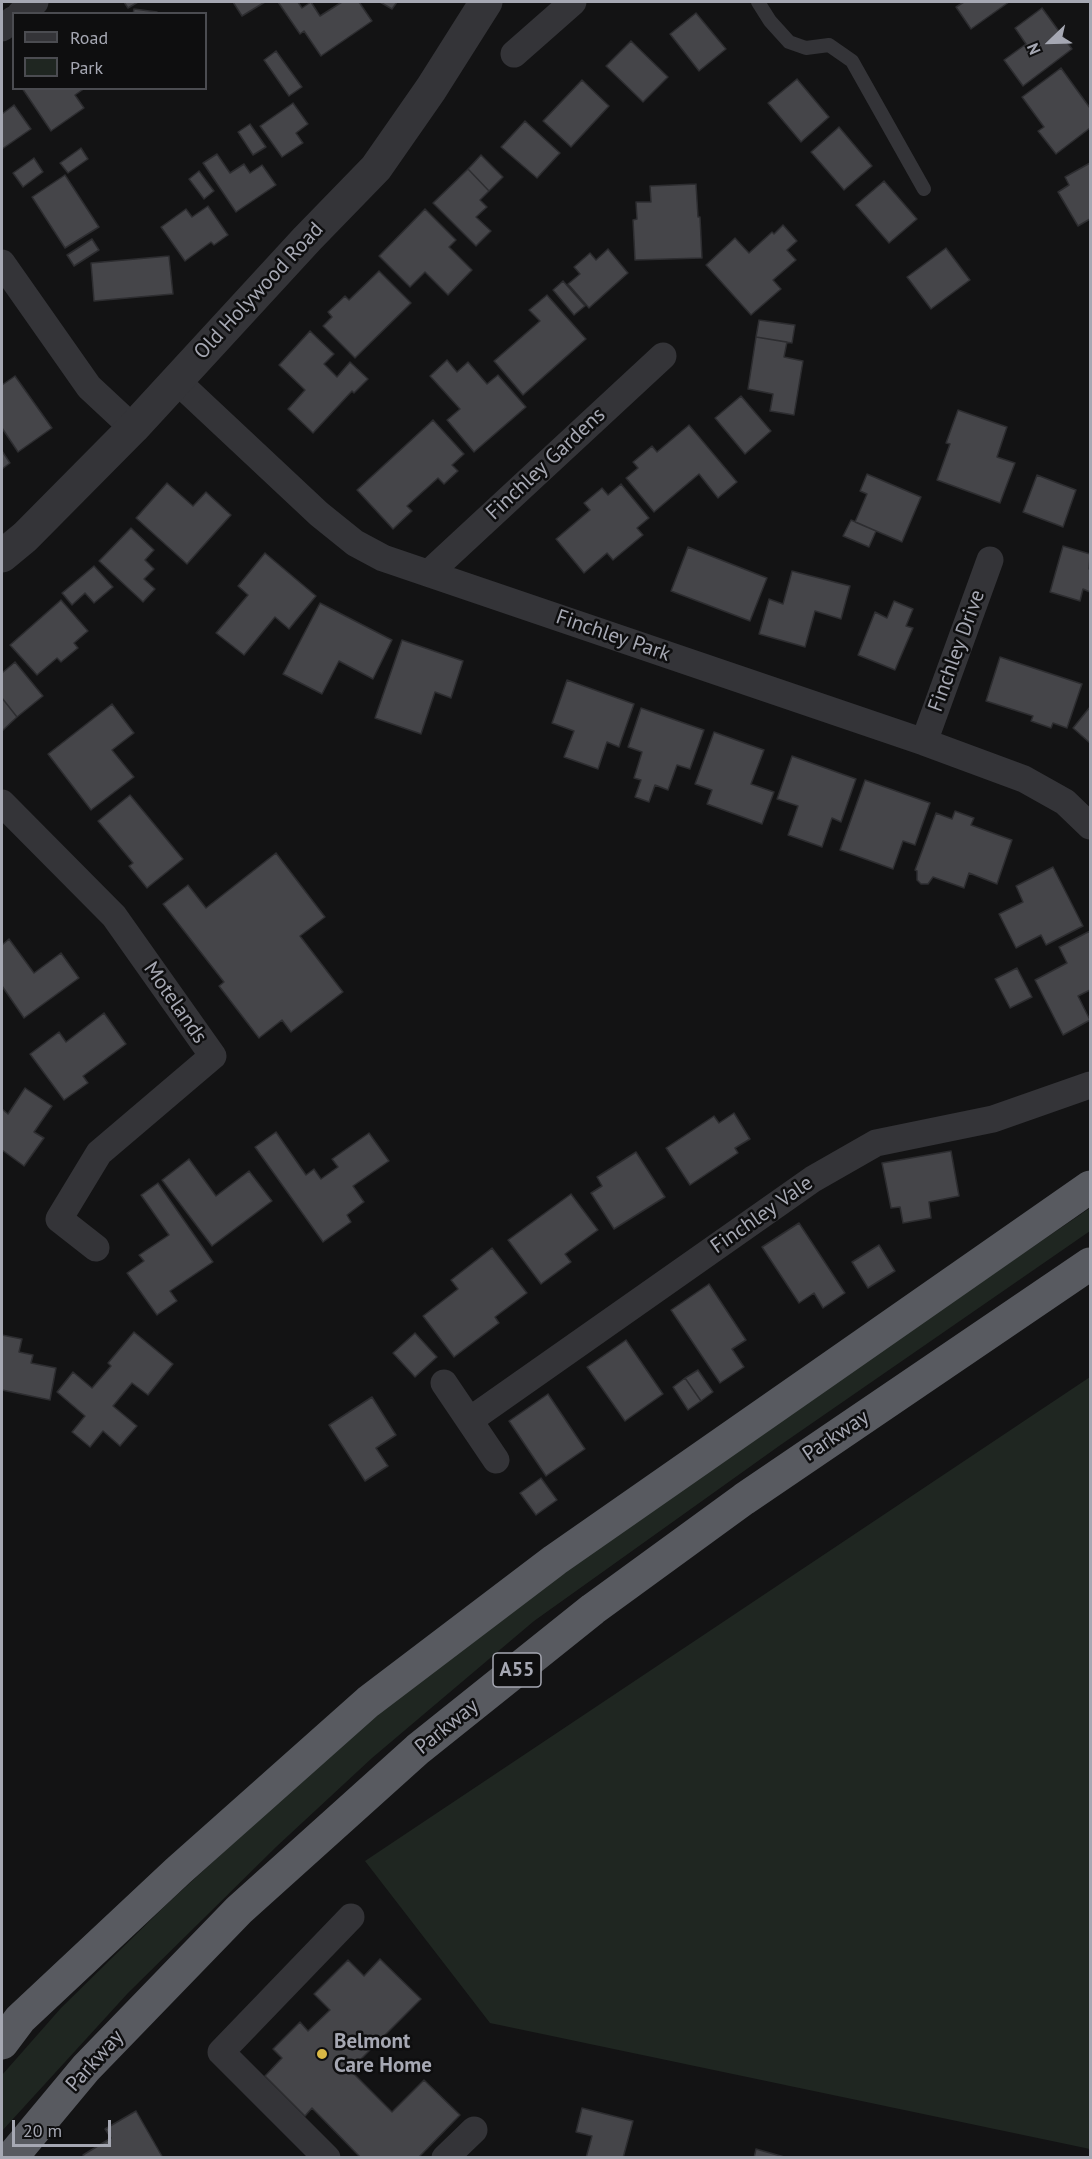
<!DOCTYPE html>
<style>
body{margin:0}
#map{position:relative;width:1092px;height:2159px;overflow:hidden;background:#131314;font-family:"PT Sans",sans-serif}
canvas{display:block}
.frame{position:absolute;inset:0;border:3px solid #a6a8b3;pointer-events:none}
.legend{position:absolute;left:12px;top:12px;width:195px;height:78px;box-sizing:border-box;background:#0e0e0f;border:2px solid #4b4c51;margin:0;padding:8px 10px;list-style:none;font-size:18px;color:#a6a8b3}
.legend li{display:flex;align-items:center;gap:12px;height:30px}
.legend b{width:30px;border:2px solid #4b4c51}
.north{position:absolute;left:1020px;top:12px;width:60px;height:60px;-webkit-text-stroke:4px #0e0e0f;paint-order:stroke;rotate:247deg;font-size:16px;font-weight:700;line-height:24px;text-align:center;color:#a6a8b3}
.north::after{content:'';display:block;margin:auto;width:21px;height:27px;background:#a6a8b3;clip-path:polygon(50% 0,100% 100%,50% 72%,0 100%)}
.scale{position:absolute;left:12px;top:2120px;width:99px;height:27px;box-sizing:border-box;border:3px solid #a6a8b3;border-top:0;padding-left:8px;font-size:18px;line-height:21px;white-space:nowrap;color:#a6a8b3;-webkit-text-stroke:4px #0e0e0f;paint-order:stroke}
</style>
<div id="map">
<canvas width="1092" height="2159"></canvas>
<div class="frame"></div>
<ul class="legend">
<li><b style="height:8px;background:#343438"></b>Road</li>
<li><b style="height:16px;background:#1f2621"></b>Park</li>
</ul>
<div class="north">N</div>
<div class="scale">20 m</div>
</div>
<script>
const c = document.querySelector('canvas').getContext('2d');
c.lineJoin = 'round';
function paint(path, color) {
  c.fillStyle = color;
  c.fill(path, 'evenodd');
}
function shape(rows) {
  const path = new Path2D();
  for (const r of rows) {
    path.moveTo(r[0], r[1]);
    for (let i = 2; i < r.length; i += 2) path.lineTo(r[i], r[i + 1]);
  }
  return path;
}
function stroke(path, color, width, dash) {
  c.strokeStyle = color;
  c.lineWidth = width;
  c.lineCap = dash ? 'butt' : 'round';
  c.setLineDash(dash || []);
  c.stroke(path);
}
function label(font, color, halo, rows, align = 'center') {
  c.font = font + ' "PT Sans",sans-serif';
  c.lineWidth = 5;
  c.setLineDash([]);
  c.textBaseline = 'middle';
  c.strokeStyle = halo;
  c.fillStyle = color;
  for (const [text, x, y, turn = 0] of rows) {
    c.save();
    c.translate(x, y);
    c.rotate((+turn || 0) * Math.PI / 180);
    c.textAlign = isNaN(turn) ? turn : align;
    if (halo) c.strokeText(text, 0, 0);
    c.fillText(text, 0, 0);
    c.restore();
  }
}
paint(shape([
 [1090,1208,1090,1231,779,1446,534,1621,372,1758,276,1847,128,1993,2,2131,2,2075,61,2008,168,1903,357,1730,518,1602,771,1425],
 [1090,1377,1090,2149,490,2023,365,1861]
]), '#1f2621');
const building = shape([
 [124,2,138,2,128,8,124,2],
 [233,2,265,2,242,16,233,2],
 [278,2,298,2,302,8,311,2,320,16,342,2,359,2,372,21,321,56,304,31,300,34,278,2],
 [380,2,397,2,392,9,380,2],
 [964,2,1009,2,971,29,956,7,964,2],
 [1042,8,1072,49,1023,86,1004,60,1026,44,1015,28,1042,8],
 [134,9,157,12,157,14,133,14,134,9],
 [696,13,726,49,699,71,670,34,696,13],
 [631,41,668,77,643,102,606,66,631,41],
 [276,51,302,87,289,96,264,60,276,51],
 [1061,68,1090,108,1090,128,1056,154,1038,131,1044,127,1022,97,1061,68],
 [797,79,829,117,801,142,768,103,797,79],
 [582,80,609,106,571,147,543,121,582,80],
 [22,88,85,88,75,95,84,108,51,131,22,88],
 [293,103,308,124,296,133,303,143,282,157,260,126,293,103],
 [14,105,31,129,2,149,2,114,14,105],
 [525,121,560,153,537,178,501,147,525,121],
 [250,124,266,147,253,155,238,132,250,124],
 [839,127,872,166,844,190,811,152,839,127],
 [81,148,88,159,68,173,60,163,81,148],
 [217,154,230,173,244,164,250,173,262,165,276,185,236,212,203,163,217,154],
 [481,155,503,177,489,191,468,169,481,155],
 [34,158,43,172,23,187,13,173,34,158],
 [1090,163,1090,219,1078,226,1058,192,1069,185,1065,177,1090,163],
 [468,169,489,191,480,200,487,207,476,217,491,231,476,246,433,203,468,169],
 [199,171,214,191,204,199,189,179,199,171],
 [65,175,99,227,65,248,32,197,65,175],
 [884,181,917,219,889,243,856,205,884,181],
 [696,184,698,217,700,217,702,258,635,260,633,220,637,219,636,202,651,202,650,186,696,184],
 [208,206,228,235,214,245,211,242,185,261,161,227,186,209,192,217,208,206],
 [425,209,456,240,449,247,472,270,448,295,425,272,410,287,379,256,425,209],
 [783,225,797,241,787,250,796,260,773,280,781,289,751,315,706,265,735,238,749,253,772,232,774,234,783,225],
 [92,239,99,250,74,266,67,255,92,239],
 [946,248,970,280,931,309,907,277,946,248],
 [608,249,628,273,589,308,568,284,580,274,574,267,590,253,596,260,608,249],
 [169,256,173,294,94,301,91,263,169,256],
 [379,271,411,303,355,358,323,326,332,317,328,312,345,296,349,300,379,271],
 [563,281,585,306,574,315,553,290,563,281],
 [547,295,586,339,523,395,494,361,540,321,529,310,547,295],
 [759,320,795,325,792,343,756,337,759,320],
 [310,331,334,354,324,364,337,377,350,362,368,379,354,393,352,391,313,433,288,409,305,390,279,365,310,331],
 [756,337,787,342,784,357,803,361,794,415,770,411,773,394,748,389,756,337],
 [447,360,457,372,468,362,487,384,498,375,526,407,474,452,447,420,460,409,430,376,447,360],
 [15,376,52,428,18,452,2,428,2,385,15,376],
 [741,396,771,431,745,454,715,418,741,396],
 [958,410,1007,427,997,457,1015,463,1000,503,937,480,950,444,946,443,958,410],
 [433,420,464,454,452,465,458,471,444,484,438,478,407,506,412,511,393,529,357,490,433,420],
 [689,425,737,482,718,498,699,474,654,512,626,478,638,468,633,462,652,446,657,452,689,425],
 [2,451,10,463,2,469,2,451],
 [867,474,921,497,902,542,855,522,867,494,860,491,867,474],
 [1037,475,1076,490,1063,527,1023,512,1037,475],
 [167,483,193,506,206,492,231,515,187,564,136,518,167,483],
 [621,484,649,518,637,528,643,535,613,560,607,553,584,573,556,539,590,510,584,503,602,488,608,495,621,484],
 [851,520,876,531,869,547,843,536,851,520],
 [131,528,154,550,145,560,154,569,144,579,155,589,143,602,99,561,131,528],
 [1063,546,1090,554,1089,569,1090,569,1090,592,1083,589,1080,601,1050,592,1063,546],
 [688,547,767,578,750,621,671,591,688,547],
 [265,553,316,596,289,629,275,617,244,655,216,633,248,595,238,586,265,553],
 [94,566,113,587,94,603,85,593,72,605,62,593,94,566],
 [792,571,850,586,841,619,815,611,805,647,759,634,769,599,783,604,792,571],
 [61,600,88,631,74,643,78,648,61,662,57,658,37,675,10,645,61,600],
 [894,601,913,609,906,626,913,628,895,670,858,655,875,612,887,618,894,601],
 [320,603,392,640,373,679,339,661,322,694,283,674,320,603],
 [402,640,463,661,451,698,435,692,421,734,375,718,402,640],
 [1000,657,1082,684,1067,728,1053,723,1051,728,1031,721,1033,716,986,701,1000,657],
 [15,662,43,696,17,717,2,698,2,673,15,662],
 [567,680,634,704,619,747,607,742,598,769,564,757,574,731,552,723,567,680],
 [2,698,17,717,2,731,2,698],
 [112,704,134,733,112,750,134,777,91,810,48,754,112,704],
 [1090,707,1090,743,1073,728,1090,707],
 [641,708,704,730,690,769,677,765,668,790,655,785,649,802,635,797,641,780,634,778,642,752,628,747,641,708],
 [714,732,764,750,751,784,774,792,762,824,707,804,712,790,695,784,714,732],
 [792,756,856,779,841,822,832,818,822,847,788,835,798,806,777,799,792,756],
 [865,780,930,803,915,845,903,841,893,869,840,850,865,780],
 [130,795,183,859,147,888,129,866,133,863,98,821,130,795],
 [955,811,974,818,971,825,1012,840,997,884,969,873,964,888,933,877,928,884,921,884,917,880,917,871,915,870,936,813,952,819,955,811],
 [276,853,325,917,300,936,343,992,291,1032,282,1020,259,1038,219,986,224,982,163,904,188,885,206,908,276,853],
 [1053,867,1083,926,1046,945,1041,935,1016,948,999,914,1023,902,1016,886,1053,867],
 [1090,931,1090,990,1078,996,1090,1020,1063,1035,1035,980,1067,963,1059,947,1090,931],
 [9,939,34,973,61,953,79,978,24,1018,2,986,2,945,9,939],
 [1017,968,1032,997,1010,1008,995,979,1017,968],
 [104,1013,126,1044,83,1076,88,1083,64,1100,30,1054,59,1032,66,1042,104,1013],
 [25,1088,52,1106,34,1132,44,1138,24,1166,2,1150,2,1109,8,1114,25,1088],
 [734,1113,750,1139,735,1148,738,1153,690,1185,666,1148,714,1116,719,1123,734,1113],
 [276,1132,306,1175,314,1169,321,1179,338,1167,332,1159,369,1133,389,1161,353,1186,364,1202,347,1215,351,1222,323,1242,255,1147,276,1132],
 [951,1151,959,1196,929,1202,931,1218,903,1223,900,1207,891,1208,882,1163,951,1151],
 [636,1152,665,1197,614,1229,591,1193,602,1186,597,1177,636,1152],
 [189,1159,216,1196,249,1171,272,1201,212,1246,162,1180,189,1159],
 [158,1183,213,1262,170,1291,177,1301,157,1315,127,1273,144,1261,139,1255,169,1235,141,1195,158,1183],
 [571,1194,598,1230,565,1254,571,1262,541,1284,508,1240,571,1194],
 [799,1223,845,1293,823,1308,814,1293,799,1303,762,1247,799,1223],
 [879,1245,895,1271,868,1288,852,1262,879,1245],
 [492,1248,527,1293,495,1317,499,1323,454,1357,423,1316,458,1289,451,1280,492,1248],
 [709,1284,746,1340,732,1349,744,1367,720,1383,671,1310,709,1284],
 [134,1332,173,1364,148,1395,132,1383,113,1406,137,1426,120,1446,103,1431,90,1447,72,1432,85,1416,57,1392,73,1372,92,1388,111,1366,108,1363,134,1332],
 [415,1333,437,1357,415,1377,393,1353,415,1333],
 [2,1335,22,1339,19,1352,33,1355,31,1363,56,1368,50,1400,2,1390,2,1335],
 [626,1340,663,1394,625,1421,587,1367,626,1340],
 [698,1370,713,1392,701,1401,685,1378,698,1370],
 [685,1378,701,1401,688,1410,673,1387,685,1378],
 [548,1394,585,1449,546,1476,509,1421,548,1394],
 [372,1397,396,1435,376,1448,388,1466,365,1481,329,1425,372,1397],
 [541,1478,557,1500,536,1515,520,1493,541,1478],
 [380,1959,421,1999,350,2070,392,2112,424,2080,460,2115,418,2158,361,2158,312,2108,305,2116,265,2076,282,2058,273,2049,300,2022,308,2031,330,2010,314,1994,348,1960,364,1976,380,1959],
 [582,2108,633,2121,623,2158,586,2158,592,2136,576,2132,582,2108],
 [136,2111,163,2158,85,2158,83,2155,111,2138,105,2129,136,2111],
 [756,2149,788,2158,754,2158,756,2149]
]);
paint(building, '#454549');
stroke(building, '#2d2d30', 1.5);
stroke(shape([
 [758,2,770,21,789,42,806,48,829,45,852,61,924,189]
]), '#343438', 14);
stroke(shape([
 [20,14,35,2],
 [2,28,14,19],
 [514,54,573,2],
 [2,263,89,387,133,428],
 [176,380,319,514,355,543,383,558,924,742,1024,779,1065,802,1090,826],
 [429,573,663,356],
 [924,742,990,560],
 [2,803,114,916,213,1056,99,1153,59,1219,96,1248],
 [444,1383,496,1460],
 [470,1420,813,1179,876,1143,993,1119,1090,1085],
 [327,2158,221,2052,351,1917],
 [445,2158,474,2130]
]), '#343438', 27);
stroke(shape([
 [2,556,25,537,133,428,307,239,376,168,431,89,486,2]
]), '#343438', 33);
stroke(shape([
 [2,2043,20,2019,178,1871,368,1702,555,1560,1090,1187],
 [11,2158,86,2068,239,1910,418,1749,593,1609,744,1499,1090,1264]
]), '#585a60', 33);
for (const [x, y, r, color] of [
 [322,2054,6,"#dab845"]
]) {
  const dot = new Path2D();
  dot.arc(x, y, r, 0, 2 * Math.PI);
  c.fillStyle = color;
  c.fill(dot);
  stroke(dot, '#0e0e0f', 2);
}
for (const [x, y, w] of [
 [517,1670,48]
]) {
  const box = new Path2D();
  box.roundRect(x - w / 2, y - 17, w, 34, 4.5);
  c.fillStyle = '#0e0e0f';
  c.fill(box);
  stroke(box, '#a6a8b3', 1.5);
}
label('bold 20px', '#a6a8b3', null, [
 ["A55",517,1670]
]);
label('21px', '#a6a8b3', '#0e0e0f', [
 ["Old Holywood Road",259,291,-47],
 ["Finchley Gardens",546,464,-43],
 ["Finchley Park",613,636,19],
 ["Finchley Drive",957,651,-70],
 ["Motelands",175,1003,55],
 ["Finchley Vale",762,1215,-35],
 ["Parkway",836,1436,-34],
 ["Parkway",447,1727,-39],
 ["Parkway",95,2061,-48]
]);
label('bold 21px', '#a6a8b3', '#0e0e0f', [
 ["Belmont",334,2042],
 ["Care Home",334,2066]
], 'left');
</script>
